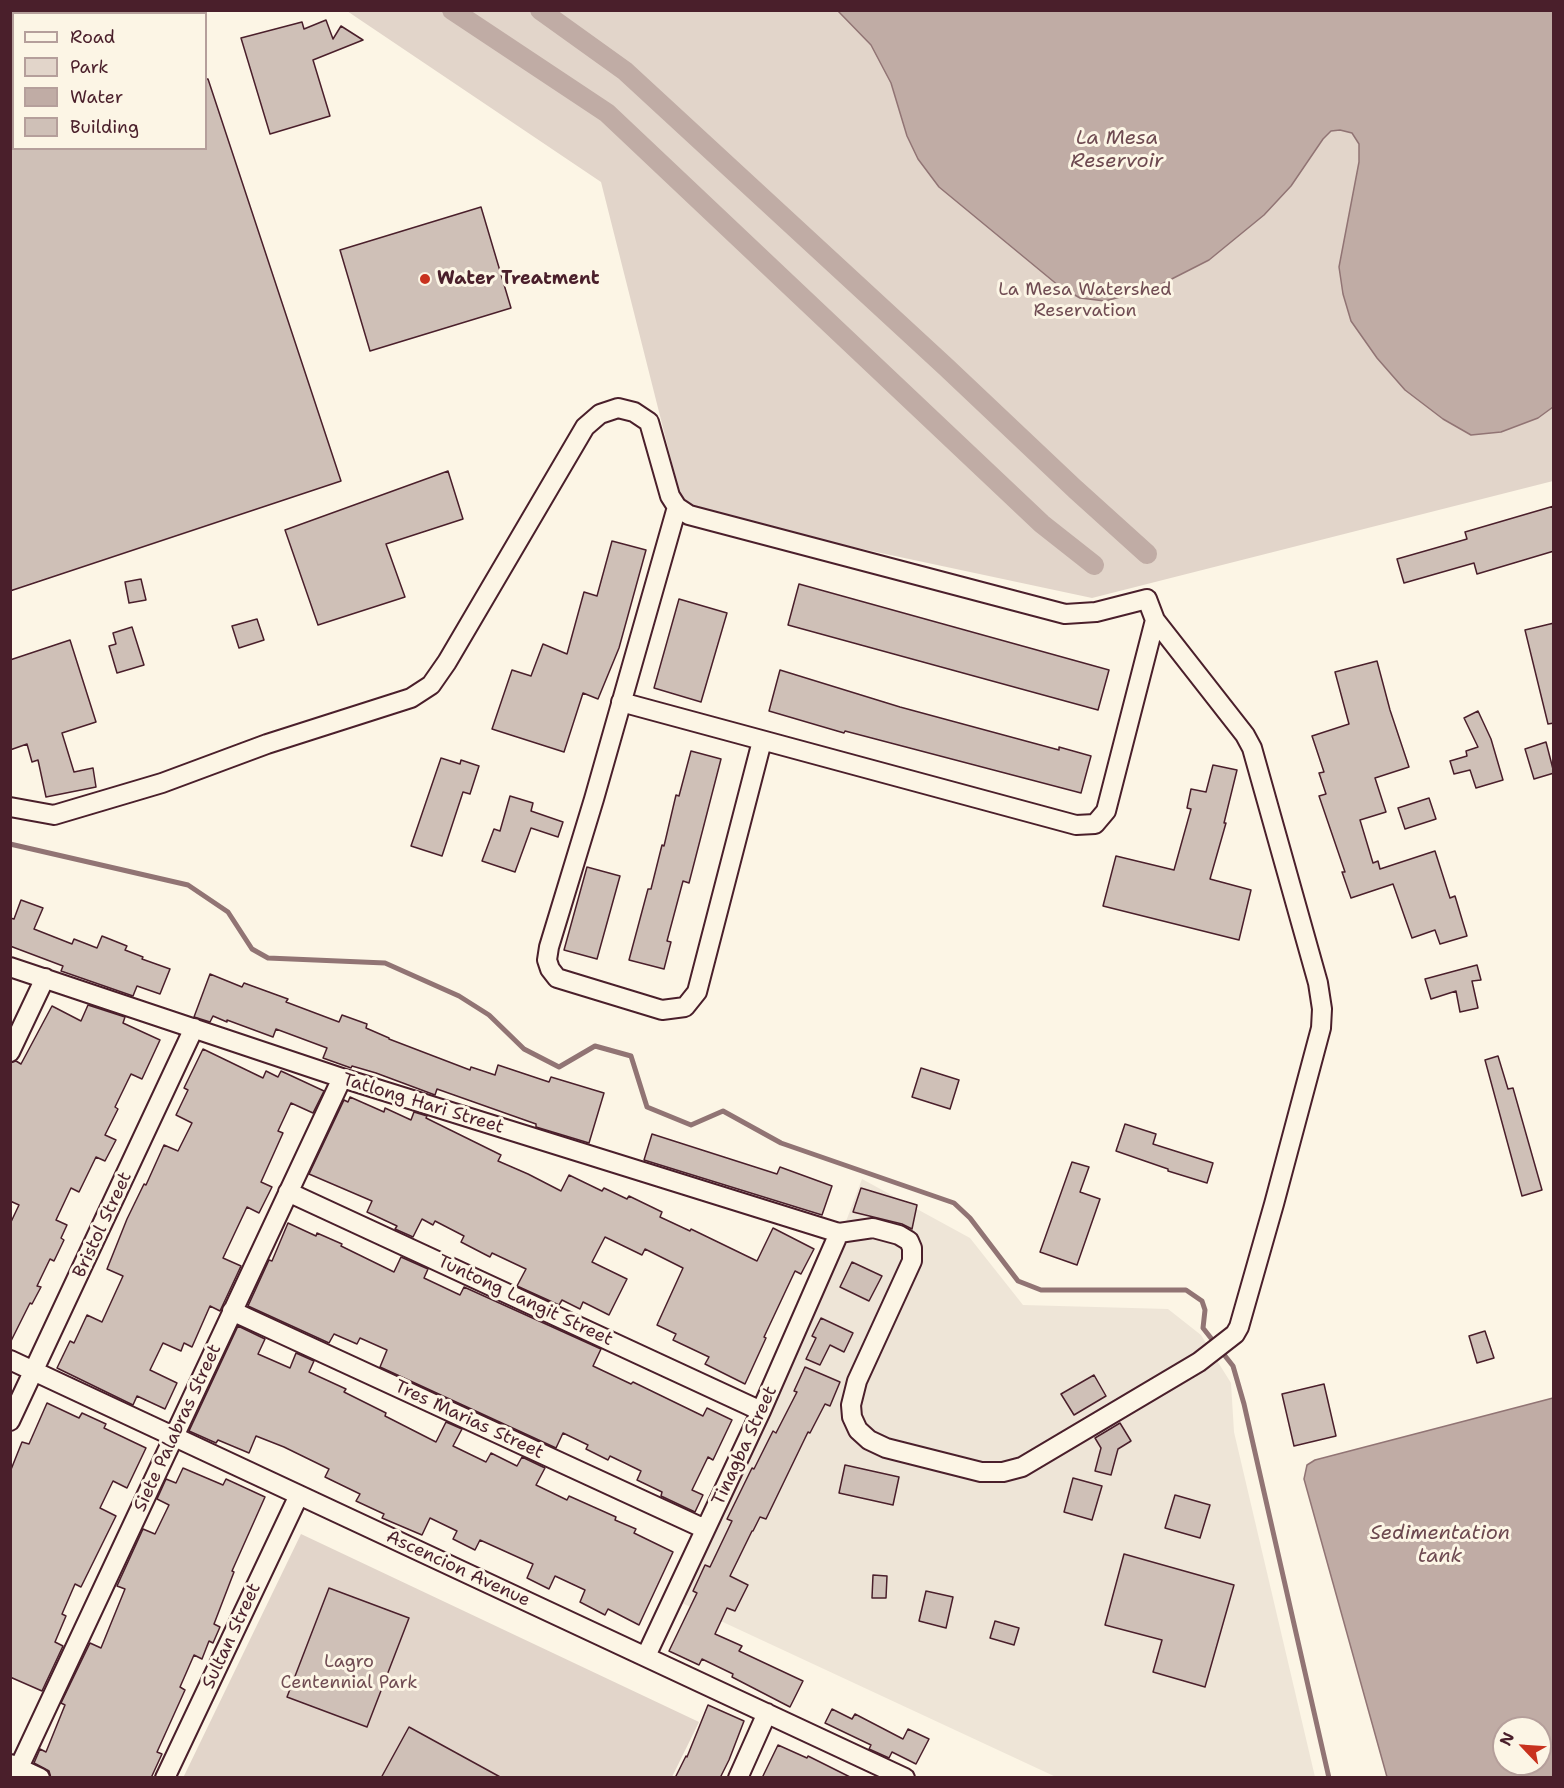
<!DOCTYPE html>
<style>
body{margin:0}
#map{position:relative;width:1564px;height:1788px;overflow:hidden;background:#fcf5e5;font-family:"Shantell Sans",sans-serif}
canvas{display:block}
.frame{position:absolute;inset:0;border:12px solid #4a1f2b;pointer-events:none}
.legend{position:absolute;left:12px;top:12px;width:195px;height:138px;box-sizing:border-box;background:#fcf5e5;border:2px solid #b59f9b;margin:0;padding:8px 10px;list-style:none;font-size:18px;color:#4a1f2b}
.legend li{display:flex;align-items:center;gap:12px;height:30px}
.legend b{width:30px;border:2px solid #b59f9b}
.north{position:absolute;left:1492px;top:1716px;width:60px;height:60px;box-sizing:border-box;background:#fcf5e5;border:2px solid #b59f9b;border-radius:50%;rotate:295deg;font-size:16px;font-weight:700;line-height:24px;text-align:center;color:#4a1f2b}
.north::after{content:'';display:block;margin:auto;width:21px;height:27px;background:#c8321e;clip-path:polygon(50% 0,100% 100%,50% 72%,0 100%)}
</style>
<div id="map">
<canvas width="1564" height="1788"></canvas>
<div class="frame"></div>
<ul class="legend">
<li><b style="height:8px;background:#fcf5e5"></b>Road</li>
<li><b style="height:16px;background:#e2d5ca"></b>Park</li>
<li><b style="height:16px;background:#c0aca5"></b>Water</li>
<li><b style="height:16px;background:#cfc0b7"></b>Building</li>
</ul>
<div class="north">N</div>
</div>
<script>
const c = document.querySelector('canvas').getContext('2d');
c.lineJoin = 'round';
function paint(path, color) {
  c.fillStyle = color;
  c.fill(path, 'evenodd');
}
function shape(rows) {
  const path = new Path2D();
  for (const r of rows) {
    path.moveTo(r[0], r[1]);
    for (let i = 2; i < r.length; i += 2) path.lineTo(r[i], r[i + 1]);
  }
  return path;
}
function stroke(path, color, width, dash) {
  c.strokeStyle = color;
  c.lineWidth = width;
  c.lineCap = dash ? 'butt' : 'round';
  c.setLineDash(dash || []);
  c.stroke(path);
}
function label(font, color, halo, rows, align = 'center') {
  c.font = font + ' "Shantell Sans",sans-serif';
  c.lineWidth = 6;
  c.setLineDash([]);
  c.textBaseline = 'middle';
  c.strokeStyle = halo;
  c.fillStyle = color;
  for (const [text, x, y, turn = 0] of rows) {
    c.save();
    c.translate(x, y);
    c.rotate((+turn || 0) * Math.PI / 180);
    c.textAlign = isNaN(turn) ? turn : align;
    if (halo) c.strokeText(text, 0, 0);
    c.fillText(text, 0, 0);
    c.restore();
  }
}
paint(shape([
 [862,1179,970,1238,1023,1305,1168,1309,1201,1335,1231,1383,1234,1432,1315,1777,1056,1777,682,1603,791,1367]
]), '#eee5d7');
paint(shape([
 [347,11,1553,11,1553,481,1092,598,684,511,601,182],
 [301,1534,699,1722,672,1777,183,1778]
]), '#e2d5ca');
const water = shape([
 [838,11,1553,11,1553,407,1538,418,1501,432,1471,435,1443,419,1405,390,1377,358,1351,321,1343,294,1339,267,1359,162,1359,144,1352,133,1340,130,1331,131,1323,139,1291,186,1264,215,1209,260,1154,288,1105,301,1080,298,1059,286,939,187,918,159,907,136,891,83,871,45,838,11],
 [1553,1398,1553,1777,1387,1777,1304,1479,1307,1465,1315,1460,1553,1398],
 [1504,1728,1540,1728,1540,1764,1504,1764,1504,1728]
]);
paint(water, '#c0aca5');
stroke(water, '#917474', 1.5);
stroke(shape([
 [10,844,188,885,228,912,252,949,268,958,385,963,459,996,489,1015,524,1049,559,1067,595,1046,631,1056,647,1107,691,1125,723,1111,781,1143,954,1203,970,1218,1018,1281,1041,1290,1186,1290,1202,1301,1205,1310,1203,1328,1233,1366,1244,1404,1329,1778]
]), '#917474', 5);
stroke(shape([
 [452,10,607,113,1042,524,1094,565],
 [540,10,625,71,946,367,1075,489,1147,554]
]), '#c0aca5', 20);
const building = shape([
 [326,20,333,39,341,26,363,40,313,60,330,116,270,134,241,38,302,22,304,29,326,20],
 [206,79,208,79,341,481,10,591,10,148,206,148,206,79],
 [481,207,511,308,370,351,340,250,481,207],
 [448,471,463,519,386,544,405,597,318,625,285,530,448,471],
 [1554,506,1554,551,1477,574,1474,563,1404,583,1397,559,1467,539,1465,532,1554,506],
 [612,541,646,550,619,648,598,699,583,693,564,752,492,729,512,670,531,676,543,644,567,654,584,592,597,596,612,541],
 [141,579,146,600,129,603,125,582,141,579],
 [799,584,1109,670,1098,710,788,625,799,584],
 [679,599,727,613,701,702,654,688,679,599],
 [257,619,264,640,239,648,232,626,257,619],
 [1554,623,1554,723,1548,724,1525,630,1554,623],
 [132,627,144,665,117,673,109,646,116,644,113,633,132,627],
 [70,640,96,722,62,733,74,772,93,768,96,787,46,797,38,760,32,762,27,744,10,750,10,660,70,640],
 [1377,661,1390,710,1409,767,1375,778,1386,812,1360,820,1373,863,1378,861,1380,869,1435,851,1450,898,1455,896,1467,936,1440,944,1435,930,1412,938,1393,884,1351,898,1342,872,1345,872,1319,796,1326,794,1319,773,1324,772,1312,736,1349,724,1335,672,1377,661],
 [780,670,900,707,1059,750,1059,747,1091,756,1081,793,845,731,844,733,769,711,780,670],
 [1478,711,1491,739,1503,780,1476,788,1470,770,1454,774,1450,761,1467,756,1466,751,1478,747,1464,718,1478,711],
 [1546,742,1554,773,1534,779,1525,749,1546,742],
 [691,751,721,759,689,883,683,881,667,941,671,942,664,969,629,960,648,889,651,889,662,845,664,846,676,795,679,796,691,751],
 [441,758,460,764,461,760,479,766,470,794,463,792,442,856,411,846,441,758],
 [1213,765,1237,770,1224,823,1226,823,1210,879,1251,890,1239,940,1103,906,1116,856,1174,870,1191,809,1187,808,1191,789,1206,792,1213,765],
 [510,796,533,803,531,811,563,822,558,837,531,828,515,872,482,861,494,829,500,831,510,796],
 [1429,798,1436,819,1405,829,1398,808,1429,798],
 [587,867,620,876,597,959,564,950,587,867],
 [21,900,43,908,34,929,72,944,74,939,97,948,102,936,127,946,125,950,143,957,142,959,170,969,160,994,137,986,133,996,61,971,63,966,10,946,10,918,14,919,21,900],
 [1477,965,1481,980,1472,981,1478,1008,1460,1012,1456,991,1431,999,1425,979,1477,965],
 [210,974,242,987,244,983,288,999,286,1002,339,1022,342,1015,367,1024,366,1028,389,1038,389,1039,470,1070,471,1067,495,1075,498,1065,549,1082,551,1077,604,1093,589,1143,536,1127,536,1124,437,1089,435,1095,376,1073,352,1066,351,1068,323,1058,327,1048,276,1029,273,1037,227,1020,227,1022,213,1016,210,1022,194,1017,210,974],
 [88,1005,125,1017,123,1023,160,1040,142,1079,131,1074,115,1107,118,1109,105,1135,116,1140,105,1161,96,1157,79,1192,71,1188,56,1220,67,1225,61,1238,64,1240,54,1261,50,1259,37,1286,41,1287,32,1304,30,1303,10,1343,10,1224,19,1205,10,1201,10,1063,16,1061,21,1064,52,1006,81,1021,88,1005],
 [203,1049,263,1078,266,1071,278,1077,281,1071,324,1091,313,1113,291,1103,278,1131,283,1133,261,1182,272,1187,259,1213,247,1207,223,1258,241,1266,220,1311,210,1306,192,1347,184,1343,181,1351,163,1343,150,1370,177,1383,165,1409,137,1396,133,1405,57,1368,70,1341,74,1343,87,1315,102,1322,123,1276,107,1269,127,1219,144,1184,146,1185,164,1145,178,1151,192,1123,176,1115,188,1090,184,1088,203,1049],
 [1498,1056,1508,1089,1513,1088,1542,1190,1522,1196,1485,1060,1498,1056],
 [921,1068,959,1080,950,1109,912,1097,921,1068],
 [350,1097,384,1112,385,1108,411,1120,414,1112,427,1116,426,1118,501,1155,498,1161,528,1174,561,1191,569,1175,602,1191,604,1188,627,1199,629,1196,662,1212,660,1217,690,1231,691,1229,757,1261,773,1228,814,1249,801,1274,795,1271,764,1337,766,1338,745,1384,705,1364,709,1357,673,1340,676,1334,657,1325,683,1268,645,1249,642,1255,605,1237,592,1262,627,1279,609,1315,583,1302,580,1309,562,1300,559,1305,517,1286,526,1269,492,1253,490,1257,461,1242,464,1236,435,1221,433,1225,422,1219,413,1237,395,1229,397,1226,367,1212,372,1201,309,1174,344,1100,348,1102,350,1097],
 [1125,1124,1156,1134,1153,1144,1213,1163,1207,1183,1168,1171,1168,1169,1116,1151,1125,1124],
 [652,1134,777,1174,780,1167,832,1186,822,1215,644,1160,652,1134],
 [1072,1162,1089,1167,1080,1192,1100,1199,1077,1265,1040,1252,1072,1162],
 [861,1188,917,1205,912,1229,902,1224,853,1212,861,1188],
 [288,1223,316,1236,317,1233,342,1244,341,1246,394,1272,401,1257,428,1269,424,1278,460,1295,464,1287,601,1349,593,1366,631,1384,633,1382,703,1416,707,1408,732,1420,713,1460,708,1457,692,1490,703,1495,695,1512,661,1496,662,1492,637,1480,641,1471,610,1456,608,1460,586,1449,588,1445,563,1433,556,1448,380,1367,387,1350,360,1338,357,1344,334,1334,329,1343,248,1306,269,1260,272,1261,288,1223],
 [852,1262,882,1276,869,1301,840,1287,852,1262],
 [821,1318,853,1333,844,1352,830,1345,820,1365,806,1359,816,1338,812,1336,821,1318],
 [238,1326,265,1339,258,1354,290,1368,296,1353,314,1361,309,1372,346,1389,344,1392,386,1413,385,1416,436,1442,446,1422,462,1429,453,1446,486,1462,491,1453,517,1466,522,1457,545,1468,536,1485,567,1500,569,1496,616,1517,615,1520,636,1529,634,1533,673,1552,639,1625,608,1609,605,1615,580,1602,585,1590,555,1576,549,1589,527,1578,533,1564,480,1540,475,1550,453,1539,457,1531,430,1518,422,1535,382,1518,384,1514,356,1501,360,1494,325,1477,329,1469,284,1447,256,1436,249,1453,218,1440,216,1443,189,1431,238,1326],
 [1485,1331,1494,1358,1477,1363,1469,1336,1485,1331],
 [805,1367,840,1382,830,1406,825,1404,810,1433,808,1432,766,1519,760,1517,753,1531,752,1531,730,1576,748,1585,735,1611,727,1608,715,1634,742,1646,739,1651,803,1681,790,1707,732,1677,733,1674,702,1659,699,1665,669,1651,697,1593,693,1591,705,1565,710,1567,732,1521,727,1519,752,1468,754,1469,773,1431,776,1433,797,1392,794,1391,805,1367],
 [1094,1375,1106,1396,1074,1415,1061,1394,1094,1375],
 [1324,1384,1336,1436,1294,1446,1282,1394,1324,1384],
 [47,1403,79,1418,82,1413,106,1424,104,1428,146,1448,127,1488,113,1481,100,1508,116,1516,81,1587,75,1584,62,1614,66,1616,55,1642,63,1646,42,1691,10,1677,10,1472,22,1442,29,1444,47,1403],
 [1120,1423,1131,1441,1118,1449,1111,1475,1095,1471,1101,1448,1095,1438,1120,1423],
 [845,1465,899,1477,893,1505,839,1493,845,1465],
 [183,1468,223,1485,226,1479,265,1497,232,1571,234,1572,214,1624,220,1627,213,1643,209,1641,202,1659,194,1655,180,1687,185,1690,157,1752,162,1754,151,1778,51,1778,49,1771,34,1763,40,1749,46,1752,65,1705,61,1703,90,1643,101,1648,125,1589,117,1586,143,1529,155,1534,169,1505,157,1499,166,1479,176,1483,183,1468],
 [1073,1478,1102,1486,1092,1520,1064,1512,1073,1478],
 [1175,1495,1210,1505,1200,1538,1165,1528,1175,1495],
 [1124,1554,1234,1585,1205,1687,1153,1672,1162,1640,1105,1625,1124,1554],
 [873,1575,887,1576,886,1598,872,1598,873,1575],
 [329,1588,409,1618,367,1727,287,1697,329,1588],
 [926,1591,953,1597,946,1628,919,1621,926,1591],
 [995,1621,1019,1628,1014,1645,990,1638,995,1621],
 [708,1705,744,1721,729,1760,720,1778,675,1778,686,1756,687,1757,708,1705],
 [832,1709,852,1719,855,1714,903,1739,908,1729,929,1739,916,1764,892,1752,889,1758,869,1749,871,1745,825,1723,832,1709],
 [409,1727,502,1778,381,1778,409,1727],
 [778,1745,807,1758,808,1756,852,1778,762,1778,778,1745]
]);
paint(building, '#cfc0b7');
stroke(building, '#4a1f2b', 1.5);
const minor = shape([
 [677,507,594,799,549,947,547,960,550,969,557,978,662,1010,685,1007,697,992,762,741],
 [621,702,1076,825,1095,824,1106,811,1155,620],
 [10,807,54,815,162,783,267,744,411,698,431,685,447,662,585,427,600,414,618,408,634,412,649,422,670,496,677,507,689,515,1065,614,1096,612,1147,599,1155,620,1245,735,1252,748,1318,983,1322,1009,1321,1028,1274,1204,1239,1327,1235,1334,1199,1362,1022,1467,1003,1472,981,1472,886,1448,869,1440,858,1430,852,1417,851,1405,857,1381,912,1261,912,1248,909,1241,899,1235,873,1228,839,1233,342,1078,10,967],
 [10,1052,45,978],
 [288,1192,761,1411],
 [232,1311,705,1529],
 [10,1360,905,1778],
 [10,1421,194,1028],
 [646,1656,761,1411,839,1233],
 [10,1764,40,1778],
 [14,1778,342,1078],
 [165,1778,299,1495],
 [738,1778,767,1713]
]);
stroke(minor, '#4a1f2b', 22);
stroke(minor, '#fcf5e5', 18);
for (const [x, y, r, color] of [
 [425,279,6,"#c8321e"]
]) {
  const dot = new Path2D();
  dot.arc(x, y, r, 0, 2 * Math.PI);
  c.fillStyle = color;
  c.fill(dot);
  stroke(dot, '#fcf5e5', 2);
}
label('bold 18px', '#4a1f2b', '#fcf5e5', [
 ["Water Treatment",437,279]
], 'left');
label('18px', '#704c53', '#fcf5e5', [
 ["La Mesa Watershed",1085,290],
 ["Reservation",1085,311],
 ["Lagro",349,1662],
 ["Centennial Park",349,1683]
]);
label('18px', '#4a1f2b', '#fcf5e5', [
 ["Tatlong Hari Street",423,1104,17],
 ["Bristol Street",103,1225,-65],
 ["Tuntong Langit Street",525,1301,25],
 ["Tres Marias Street",469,1420,25],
 ["Siete Palabras Street",178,1428,-65],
 ["Tinagba Street",745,1446,-65],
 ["Ascencion Avenue",458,1569,25],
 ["Sultan Street",232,1636,-65]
]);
label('italic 20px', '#6d4950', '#fcf5e5', [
 ["La Mesa",1117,139],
 ["Reservoir",1117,162],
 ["Sedimentation",1440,1534],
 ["tank",1440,1557]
]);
</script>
